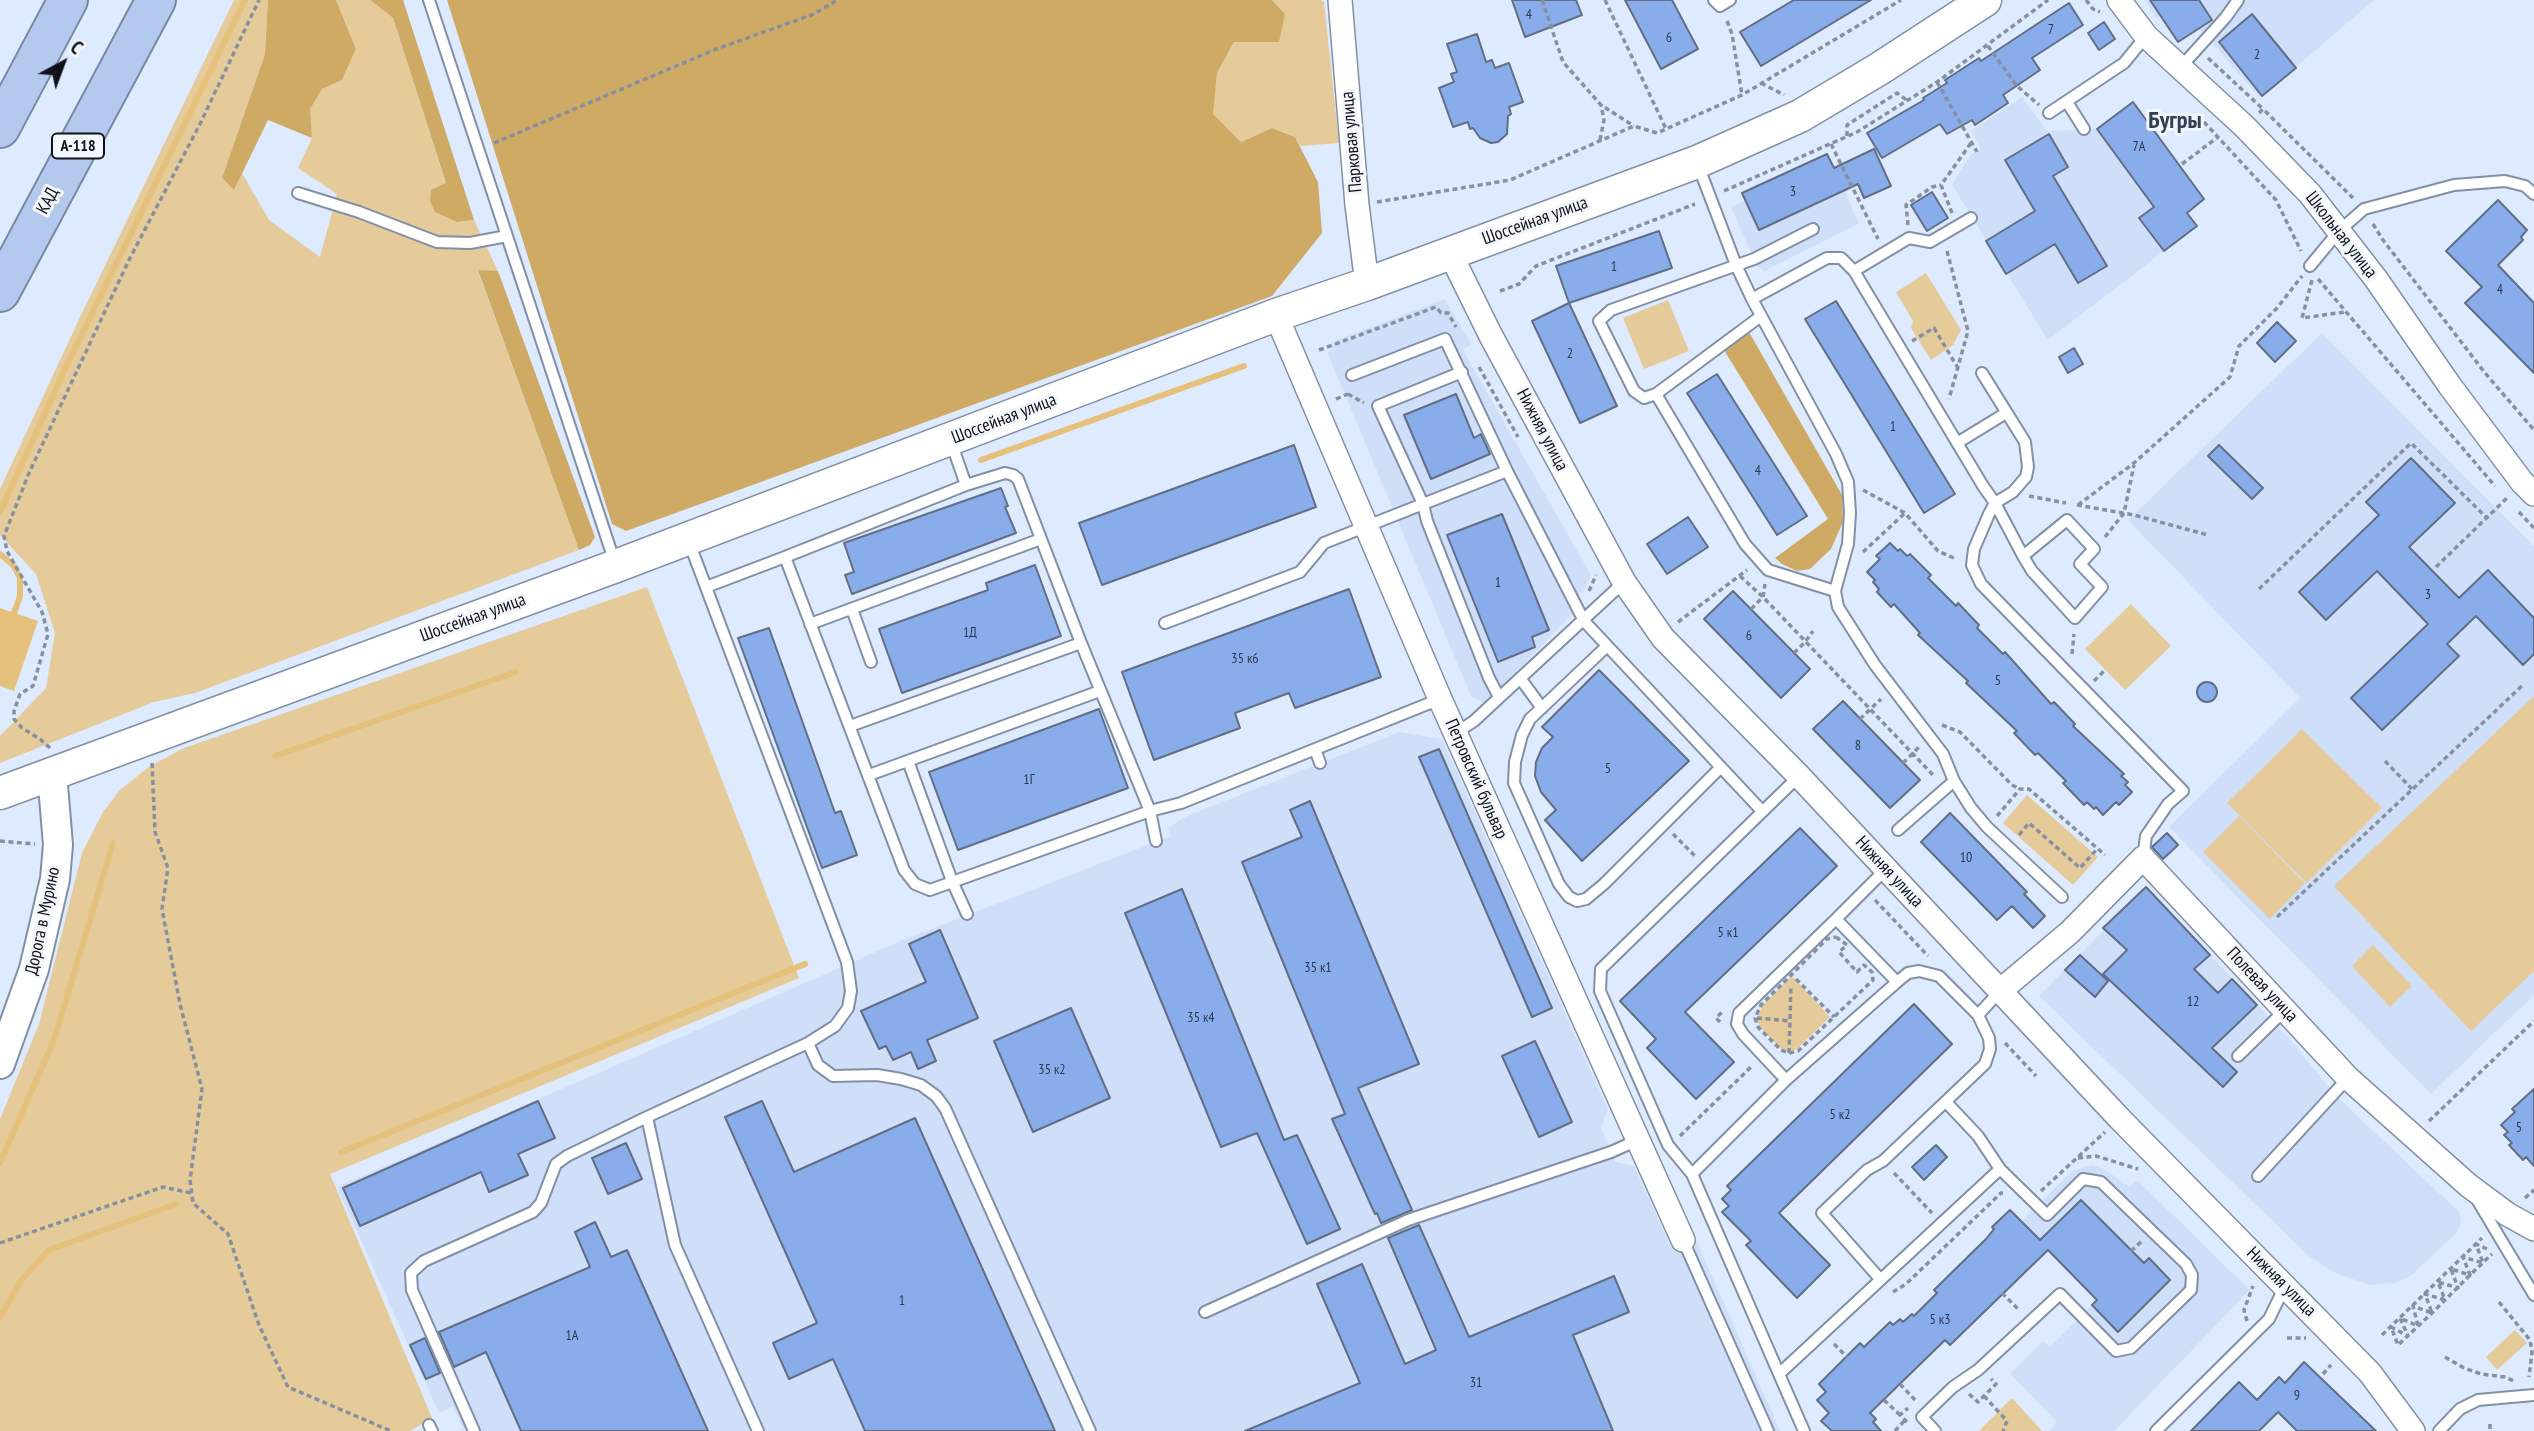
<!DOCTYPE html>
<meta charset="utf-8">
<style>
body{margin:0}
#map{position:relative;width:2534px;height:1431px;overflow:hidden;background:#deeafe;font-family:"PT Sans Narrow",sans-serif}
canvas{display:block}
.north{position:absolute;left:28px;top:28px;width:70px;height:70px;-webkit-text-stroke:5px #f3f6fc;paint-order:stroke;rotate:41deg;font-size:19px;font-weight:700;line-height:28px;text-align:center;color:#0e131b}
.north::after{content:'';display:block;margin:auto;width:24px;height:32px;background:#0e131b;clip-path:polygon(50% 0,100% 100%,50% 72%,0 100%)}
</style>
<div id="map">
<canvas width="2534" height="1431"></canvas>
<div class="north">С</div>
</div>
<script>
const c = document.querySelector('canvas').getContext('2d');
c.lineJoin = 'round';
function paint(path, color) {
  c.fillStyle = color;
  c.fill(path, 'evenodd');
}
function shape(rows) {
  const path = new Path2D();
  for (const r of rows) {
    if (r.length === 3) {
      path.moveTo(r[0] + r[2], r[1]);
      path.arc(r[0], r[1], r[2], 0, 2 * Math.PI);
      continue;
    }
    path.moveTo(r[0], r[1]);
    for (let i = 2; i < r.length; i += 2) path.lineTo(r[i], r[i + 1]);
  }
  return path;
}
function stroke(path, color, width, dash) {
  c.strokeStyle = color;
  c.lineWidth = width;
  c.lineCap = dash ? 'butt' : 'round';
  c.setLineDash(dash || []);
  c.stroke(path);
}
function label(font, color, halo, rows, align = 'center') {
  c.font = font + ' "PT Sans Narrow",sans-serif';
  c.lineWidth = 6;
  c.setLineDash([]);
  c.textBaseline = 'middle';
  c.strokeStyle = halo;
  c.fillStyle = color;
  for (const [text, x, y, turn = 0] of rows) {
    c.save();
    c.translate(x, y);
    c.rotate((+turn || 0) * Math.PI / 180);
    c.textAlign = isNaN(turn) ? turn : align;
    if (halo) c.strokeText(text, 0, 0);
    c.fillText(text, 0, 0);
    c.restore();
  }
}
paint(shape([
 [2145,0,2374,0,2260,98,2199,28,2178,42,2161,16,2157,19],
 [2022,97,2047,131,2097,129,2154,207,2139,219,2164,251,2048,340,1952,185,1971,154,1981,149,1971,131],
 [1827,154,1859,223,1765,271,1758,267,1754,259,1731,207,1745,201,1742,193],
 [1445,299,1471,344,1463,350,1591,575,1586,587,1577,596,1581,605,1485,704,1471,696,1328,354,1335,341],
 [2322,333,2534,546,2534,995,2431,1094,2169,827,2300,698,2128,520],
 [1399,732,1442,739,1608,1109,1601,1128,1616,1162,1634,1166,1670,1245,1694,1235,1780,1431,464,1431,453,1406,439,1413,337,1187,903,940,1171,836,1168,828,1187,816],
 [2146,887,2294,1044,2334,1094,2459,1212,2461,1221,2458,1231,2412,1275,2396,1283,2371,1285,2337,1274,2309,1256,2039,996],
 [2093,1165,2109,1172,2129,1187,2137,1180,2250,1290,2114,1431,2049,1431,2057,1422,2010,1374,2043,1341,2050,1347,2097,1300,2030,1234,2032,1231,2022,1221,2072,1171]
]), '#d0dff9');
paint(shape([
 [234,0,268,0,265,54,222,178,234,190,242,173,269,220,320,257,337,194,298,168,312,138,309,110,322,89,342,80,356,49,336,0,370,0,393,18,446,184,431,190,457,222,474,220,498,271,478,271,579,550,195,693,154,702,0,763,0,736,46,688,55,633,36,574,0,535,0,489,81,315],
 [1272,0,1321,0,1324,2,1339,143,1300,146,1295,137,1272,128,1241,142,1212,114,1217,73,1234,42,1285,14],
 [1926,273,1961,330,1953,345,1931,360,1911,328,1913,321,1896,292],
 [1668,300,1689,351,1644,369,1623,318],
 [647,587,799,978,330,1174,432,1418,410,1431,0,1431,0,1119,39,1024,82,853,103,812,120,790,150,766,184,748],
 [2131,604,2171,646,2125,690,2085,649],
 [2534,696,2534,971,2471,1031,2334,886],
 [2302,729,2382,808,2307,883,2227,803],
 [2027,795,2098,857,2073,885,2003,823],
 [2239,816,2305,883,2270,919,2203,852],
 [2373,945,2412,986,2390,1007,2352,966],
 [1792,976,1830,1017,1797,1049,1791,1051,1781,1049,1760,1027,1757,1020,1762,1006],
 [2515,1330,2527,1343,2497,1370,2486,1357],
 [2012,1398,2042,1431,1979,1431]
]), '#e6cb9a');
paint(shape([
 [268,0,336,0,356,49,342,80,322,89,310,109,312,138,268,120,234,190,222,178,265,54],
 [370,0,403,0,474,220,457,222,435,212,430,201,431,190,446,183,393,18],
 [447,0,1272,0,1285,14,1279,42,1234,42,1217,73,1213,114,1241,142,1272,128,1295,137,1318,182,1322,233,1272,296,626,531,612,524],
 [478,270,498,271,595,537,590,545,579,550],
 [1749,332,1842,495,1843,522,1831,549,1810,569,1797,571,1782,564,1775,558,1828,519,1724,350]
]), '#cfaa65');
paint(shape([
 [0,608,38,621,14,691,0,686]
]), '#e6c17b');
stroke(shape([
 [981,460,1244,366],
 [0,512,66,367,245,0],
 [0,554,14,566,20,578,20,596,14,613],
 [275,756,516,672],
 [341,1152,805,964],
 [0,1163,54,1040,113,843],
 [0,1317,23,1278,49,1250,176,1204]
]), '#e6c17b', 6);
const building = shape([
 [1512,0,1576,0,1582,15,1525,37,1512,0],
 [1625,0,1672,0,1698,49,1661,69,1625,0],
 [1794,0,1871,0,1761,66,1740,32,1794,0],
 [2150,0,2199,0,2212,20,2178,42,2150,0],
 [2069,3,2083,25,2032,58,2040,70,2003,95,2008,103,1975,125,1972,120,1947,134,1940,124,1882,158,1867,133,1924,100,1923,98,1947,83,1945,80,1979,58,1981,61,2069,3],
 [2252,14,2296,68,2262,96,2219,42,2252,14],
 [2104,22,2115,39,2099,50,2088,33,2104,22],
 [1477,34,1486,62,1492,60,1495,68,1509,63,1523,102,1509,107,1511,114,1508,116,1507,134,1498,142,1491,143,1480,138,1473,128,1470,129,1468,122,1453,127,1439,88,1454,82,1451,74,1457,72,1447,44,1477,34],
 [2133,102,2204,199,2187,213,2197,226,2164,251,2139,218,2154,207,2097,129,2133,102],
 [2049,134,2068,167,2053,176,2107,266,2078,283,2055,244,2006,274,1986,241,2035,211,2005,160,2049,134],
 [1874,149,1891,186,1864,198,1858,184,1759,230,1742,193,1827,154,1834,168,1874,149],
 [1932,192,1948,218,1927,231,1911,205,1932,192],
 [2498,200,2527,230,2521,237,2523,240,2498,265,2534,303,2534,373,2465,303,2482,287,2446,251,2498,200],
 [1659,231,1672,268,1569,303,1556,266,1659,231],
 [1836,301,1955,494,1924,513,1805,319,1836,301],
 [1569,303,1617,406,1580,423,1532,321,1569,303],
 [2277,322,2296,341,2275,362,2257,343,2277,322],
 [2074,348,2083,364,2068,373,2059,357,2074,348],
 [1717,374,1807,516,1777,535,1687,393,1717,374],
 [1456,394,1474,438,1481,434,1490,454,1431,479,1404,415,1456,394],
 [1294,445,1316,507,1102,585,1079,523,1294,445],
 [2219,445,2263,488,2252,499,2208,456,2219,445],
 [2411,458,2455,503,2409,547,2459,598,2488,570,2534,618,2534,654,2523,665,2476,616,2447,644,2459,656,2382,730,2351,698,2428,624,2377,571,2326,620,2299,592,2379,515,2366,502,2411,458],
 [1001,488,1008,506,1005,507,1016,533,852,594,845,575,854,572,844,543,1001,488],
 [1502,514,1549,630,1532,637,1535,647,1498,662,1447,535,1502,514],
 [1688,517,1708,547,1667,574,1647,544,1688,517],
 [1890,543,1898,551,1900,549,1907,556,1910,554,1931,575,1928,578,1956,606,1958,603,1979,625,1977,628,2003,654,2005,652,2051,704,2054,702,2075,724,2073,726,2124,774,2121,776,2128,782,2125,785,2132,792,2119,805,2116,802,2103,815,2096,807,2094,809,2087,802,2084,805,2063,783,2066,781,2038,753,2035,755,2014,733,2017,731,1966,683,1968,681,1918,635,1920,633,1894,604,1891,607,1877,592,1879,589,1873,582,1875,580,1867,572,1880,559,1876,556,1890,543],
 [1035,565,1061,636,902,693,879,629,988,590,986,583,1035,565],
 [1349,589,1381,677,1295,708,1289,693,1235,713,1240,728,1154,760,1122,672,1349,589],
 [1733,591,1810,669,1781,698,1704,619,1733,591],
 [769,628,835,813,841,811,857,855,822,868,738,638,769,628],
 [1599,670,1689,761,1582,861,1545,820,1556,810,1541,792,1535,776,1536,762,1542,748,1553,737,1542,727,1599,670],
 [2207,692,10],
 [1843,701,1920,780,1890,808,1813,729,1843,701],
 [1099,709,1128,788,958,850,929,772,1099,709],
 [1439,749,1552,1008,1532,1017,1419,757,1439,749],
 [1310,801,1419,1064,1358,1088,1412,1210,1381,1223,1377,1213,1375,1214,1332,1119,1345,1114,1242,862,1302,837,1290,810,1310,801],
 [1950,813,2027,892,2024,894,2045,916,2033,928,2012,906,1997,920,1921,842,1950,813],
 [1800,828,1837,866,1685,1012,1734,1062,1696,1099,1647,1048,1656,1039,1620,1001,1800,828],
 [2167,833,2178,845,2163,859,2152,847,2167,833],
 [2146,887,2210,955,2194,969,2218,993,2232,979,2257,1005,2212,1048,2237,1072,2223,1087,2103,974,2127,950,2103,928,2146,887],
 [1182,889,1284,1140,1297,1135,1340,1229,1307,1244,1257,1133,1221,1147,1125,913,1182,889],
 [940,930,978,1018,927,1040,936,1061,918,1069,911,1052,893,1060,886,1046,879,1049,861,1011,926,982,909,944,940,930],
 [2080,955,2108,981,2095,997,2065,970,2080,955],
 [1914,1004,1952,1044,1779,1213,1830,1265,1797,1298,1746,1245,1751,1241,1722,1212,1729,1206,1722,1199,1731,1190,1727,1186,1914,1004],
 [1071,1008,1110,1098,1033,1132,994,1041,1071,1008],
 [1535,1041,1572,1122,1539,1137,1502,1056,1535,1041],
 [2534,1089,2534,1166,2526,1157,2523,1160,2509,1145,2512,1143,2504,1135,2508,1132,2501,1125,2515,1112,2512,1109,2534,1089],
 [538,1101,555,1138,518,1154,528,1175,489,1192,481,1172,360,1226,343,1188,538,1101],
 [762,1101,794,1172,915,1118,1055,1431,865,1431,833,1359,789,1379,773,1343,817,1323,725,1117,762,1101],
 [626,1143,642,1179,608,1194,592,1158,626,1143],
 [1936,1145,1947,1157,1924,1180,1912,1167,1936,1145],
 [2081,1200,2144,1263,2149,1258,2170,1280,2118,1332,2092,1305,2097,1300,2048,1250,1950,1345,1945,1340,1870,1413,1876,1419,1873,1422,1881,1431,1832,1431,1821,1421,1829,1413,1817,1400,1826,1392,1819,1384,1860,1343,1864,1347,1890,1322,1893,1325,1900,1319,1903,1322,1912,1314,1914,1316,1937,1293,1934,1290,1986,1239,1994,1229,1992,1227,2010,1210,2040,1240,2081,1200],
 [595,1222,611,1257,627,1250,708,1431,521,1431,486,1352,454,1367,439,1332,590,1267,575,1232,595,1222],
 [1419,1225,1469,1337,1614,1276,1629,1312,1573,1335,1613,1431,1245,1431,1360,1383,1317,1284,1362,1264,1405,1364,1436,1350,1388,1238,1419,1225],
 [425,1338,440,1373,426,1379,410,1345,425,1338],
 [2304,1362,2376,1431,2297,1431,2278,1412,2259,1431,2191,1431,2239,1382,2257,1400,2279,1377,2285,1383,2304,1362]
]);
paint(building, '#88adea');
stroke(building, '#616e85', 2);
const service = shape([
 [429,0,615,563],
 [1714,0,1720,6,1730,0],
 [2179,69,2226,17,2238,0],
 [2067,102,2084,129],
 [2049,113,2124,63,2146,36],
 [1698,165,1736,265,1752,299,1836,454,1848,482,1850,513,1848,544,1835,591,1838,607,1875,665,1943,754,1954,781,1971,808,1987,827,2062,897],
 [298,193,359,212,437,242,470,243,507,236],
 [2310,266,2339,231,2364,209,2454,185,2505,181,2525,186,2534,194],
 [1854,271,1909,238,1930,242,1971,218],
 [1752,299,1827,258,1841,258,1854,271,1983,486,1995,503,2023,556,2032,571,2075,618,2102,587,2080,564,2094,549,2067,520,2023,556],
 [1761,316,1656,394,1644,398,1634,391,1599,321,1611,310,1754,259,1813,229],
 [1462,372,1378,406,1423,504,1427,521,1489,678,1499,697],
 [1982,373,2025,442,2028,467,2026,477,2013,492,1995,503,1989,514,1974,549,1972,565,1981,584,2183,791,2168,804,2146,836,2143,858],
 [1352,375,1445,339,1507,471,1584,621,1762,811],
 [1656,394,1745,544,1768,570,1835,591],
 [951,442,966,485],
 [1957,443,2006,413],
 [1005,473,1013,475,1018,479,1081,643,1150,811,930,890,915,884,904,870,785,557,966,485,1005,473],
 [689,542,847,962,851,991,848,1008,835,1026,808,1043,647,1117,675,1245,758,1431],
 [706,587,785,557],
 [852,609,871,662],
 [1165,623,1300,572,1324,543,1507,471],
 [810,624,1041,539],
 [1606,647,1530,719,1522,735,1515,762,1514,783,1559,884,1569,897,1577,901,1586,899,1604,884,1721,767],
 [1520,678,1542,708],
 [850,726,1081,643],
 [1456,733,1474,721,1624,582],
 [1315,749,1320,763],
 [908,761,952,881,967,914],
 [869,775,1100,691],
 [1799,776,1601,969,1600,991,1668,1145,1692,1174,1786,1080,1897,982,1836,919,1886,869],
 [1898,830,1954,781],
 [1156,841,1150,811,1181,803,1440,699],
 [1897,982,1908,973,1919,971,1939,976,1978,1015,2001,990],
 [808,1043,818,1065,833,1076,877,1075,901,1079,921,1085,936,1096,945,1108,1090,1431],
 [2238,1056,2285,1010],
 [1786,1080,1743,1034,1737,1024,1739,1013,1836,919],
 [1692,1174,1779,1374],
 [2258,1176,2348,1078],
 [2476,1198,2534,1295],
 [1683,1240,1768,1431],
 [1880,1279,1822,1213,1867,1170,1883,1161,1985,1064,1990,1049,1989,1038,1978,1015],
 [1205,1312,1408,1220,1611,1152,1638,1140],
 [429,1425,432,1431],
 [474,1431,412,1290,411,1273,424,1261,533,1212,541,1203,556,1164,567,1156,647,1117],
 [1804,1431,1779,1374,2000,1169,1978,1136,1946,1102],
 [1935,1431,1922,1417,1953,1387,1978,1370,2060,1294,2116,1351,2131,1348,2191,1290,2192,1275,2186,1264,2101,1182,2083,1179,2047,1215,2000,1169],
 [2156,1431,2269,1319,2285,1286],
 [2439,1431,2460,1409,2478,1400,2534,1395]
]);
const minor = shape([
 [1340,0,1357,205,1367,284],
 [2119,0,2146,36,2244,126,2310,194,2376,279,2450,386,2522,482,2534,494],
 [1450,253,1491,336,1624,582,1663,638,1799,776,2120,1119,2370,1373,2413,1431],
 [1276,315,1440,699,1683,1240],
 [2001,990,2070,932,2143,858,2348,1078,2468,1185,2507,1214,2534,1229]
]);
const tertiary = shape([
 [0,1064,34,969,55,879,58,845,52,773]
]);
const secondary = shape([
 [0,793,616,566,1276,315,1367,284,1697,162,1800,116,1879,69,1985,0]
]);
const motorway = shape([
 [0,128,68,0],
 [0,292,156,0]
]);
stroke(service, '#8290a7', 14);
stroke(minor, '#8290a7', 26);
stroke(tertiary, '#8290a7', 32);
stroke(secondary, '#8290a7', 35);
stroke(motorway, '#7989a4', 42);
stroke(shape([
 [1542,0,1563,62,1601,105,1634,126],
 [1605,0,1666,129],
 [2086,0,2093,9,2100,12],
 [1727,21,1732,34,1742,95],
 [1988,46,2016,85,2039,105],
 [2208,58,2263,109],
 [1937,82,1977,152],
 [1761,83,1784,95],
 [2259,113,2263,109,2353,198],
 [2204,122,2276,200,2301,251],
 [1847,136,1847,125,1897,93,1908,101],
 [1600,140,1604,120,1601,105],
 [494,143,714,50,814,14,837,0],
 [1831,144,1878,239],
 [2182,164,2218,137],
 [1724,191,1857,132,1937,82,2048,0],
 [1377,202,1510,180,1634,126,1657,133,1742,95,1901,0],
 [1952,213,1941,185,1971,143],
 [2373,224,2383,240,2485,373,2534,430],
 [1908,225,1906,205,1932,187,1941,185],
 [1947,251,1968,331,1949,399],
 [2318,279,2495,486],
 [2312,280,2302,318,2345,312],
 [1500,291,1519,284,1536,266,1695,204],
 [1912,341,1934,328,1958,368],
 [1319,350,1436,307,1441,313,1448,313,1456,327],
 [1479,367,1518,437],
 [1348,394,1364,403],
 [1336,399,1348,394,1349,390],
 [1863,490,1905,513,1938,551,1956,559],
 [2029,496,2066,503],
 [2077,505,2134,515,2208,535],
 [2078,505,2134,463,2230,377,2239,346,2277,308,2302,276],
 [2519,512,2534,528],
 [2105,537,2124,513,2134,465],
 [1863,552,1905,513],
 [2436,567,2507,498],
 [1740,576,1763,597,1934,776],
 [2259,589,2411,443,2487,518],
 [1589,591,1596,575],
 [1751,609,1763,597,1765,584],
 [1678,622,1747,570],
 [1794,653,1805,642,1813,631],
 [2072,654,2074,634],
 [2094,681,2105,670],
 [1860,719,1881,699],
 [1942,725,1960,732,2012,785,2020,789],
 [50,748,40,739,22,728,14,719,14,711,20,694,33,686,48,634,42,612,7,551,4,536,29,473,129,260,200,124,259,0],
 [2385,761,2412,789],
 [152,763,155,832,168,868,162,909,180,1004,202,1089,190,1180,193,1203,228,1234,259,1325,288,1387,391,1431],
 [1903,763,1919,747],
 [1997,816,2020,789,2029,789,2105,855],
 [1673,834,1695,856],
 [2019,835,2029,823,2080,868,2098,848],
 [0,841,35,844],
 [1875,900,1928,956],
 [2277,917,2524,684],
 [1836,937,1847,945,1839,952,1857,972,1864,965,1872,972,1873,980,1798,1051,1789,1053,1781,1050,1758,1027,1755,1018,1761,1005,1827,939,1836,937],
 [1796,979,1834,1017],
 [1757,1018,1790,1021],
 [1720,1022,1716,1018,1723,1011],
 [2005,1043,2036,1076],
 [1789,1053,1791,985],
 [2429,1121,2534,1021],
 [1680,1136,1752,1066],
 [2078,1158,2096,1156,2138,1169],
 [1894,1173,1932,1213],
 [2041,1191,2105,1132],
 [2525,1198,2534,1190],
 [0,1243,163,1187,191,1193],
 [2487,1249,2476,1244,2483,1263,2463,1257,2470,1275,2451,1269,2458,1288,2438,1282,2445,1300,2425,1294,2432,1313,2413,1306,2418,1326,2400,1318,2408,1336,2391,1327,2398,1345,2432,1313,2470,1275,2492,1254],
 [2131,1251,2142,1241],
 [1893,1292,1906,1284,2001,1193,2003,1193],
 [2002,1293,2018,1309],
 [2499,1302,2530,1340,2532,1352,2529,1377],
 [2247,1321,2244,1310,2253,1286],
 [2382,1335,2482,1238],
 [2287,1338,2306,1338],
 [1834,1344,1847,1357],
 [2445,1357,2464,1368,2481,1374,2505,1377,2514,1381],
 [2323,1374,2331,1365],
 [1900,1384,1915,1400],
 [1969,1394,1978,1402,1996,1384,1991,1379],
 [1984,1396,2007,1421,2003,1431],
 [1884,1400,1900,1415],
 [1907,1422,1900,1415,1908,1408],
 [2490,1424,2490,1431],
 [1895,1431,1905,1420]
]), '#87909f', 3.5, [5, 3.5]);
stroke(service, '#fff', 10);
stroke(minor, '#fff', 23);
stroke(tertiary, '#fff', 28);
stroke(secondary, '#fff', 32);
stroke(motorway, '#b3c9ee', 38);
label('14px', '#2c3a4f', null, [
 ["4",1529,15],
 ["7",2051,30],
 ["6",1669,38],
 ["2",2257,55],
 ["7А",2139,147],
 ["3",1793,192],
 ["1",1614,267],
 ["4",2500,290],
 ["2",1570,354],
 ["1",1893,427],
 ["4",1758,471],
 ["1",1498,583],
 ["3",2428,595],
 ["1Д",970,633],
 ["6",1749,636],
 ["35 к6",1245,659],
 ["5",1998,681],
 ["8",1858,746],
 ["5",1608,769],
 ["1Г",1029,780],
 ["10",1966,858],
 ["5 к1",1728,933],
 ["35 к1",1318,968],
 ["12",2193,1002],
 ["35 к4",1201,1018],
 ["35 к2",1052,1070],
 ["5 к2",1840,1115],
 ["5",2519,1128],
 ["1",902,1301],
 ["5 к3",1940,1320],
 ["1А",572,1336],
 ["31",1476,1383],
 ["9",2297,1396]
]);
for (const [x, y, w] of [
 [78,146,52]
]) {
  const box = new Path2D();
  box.roundRect(x - w / 2, y - 12.5, w, 25, 5);
  c.fillStyle = '#f3f6fc';
  c.fill(box);
  stroke(box, '#0e131b', 2);
}
label('bold 16px', '#0e131b', null, [
 ["А-118",78,146]
]);
label('18px', '#0e131b', '#f3f6fc', [
 ["Парковая улица",1352,142,-95],
 ["КАД",48,201,-62],
 ["Шоссейная улица",1535,221,-20],
 ["Школьная улица",2341,235,52],
 ["Шоссейная улица",1004,419,-21],
 ["Нижняя улица",1542,430,62],
 ["Шоссейная улица",473,618,-20],
 ["Петровский бульвар",1476,779,66],
 ["Нижняя улица",1889,872,47],
 ["Дорога в Мурино",43,921,-78],
 ["Полевая улица",2262,985,47],
 ["Нижняя улица",2281,1282,45]
]);
label('bold 24px', '#344055', '#f3f6fc', [
 ["Бугры",2175,121]
]);
</script>
